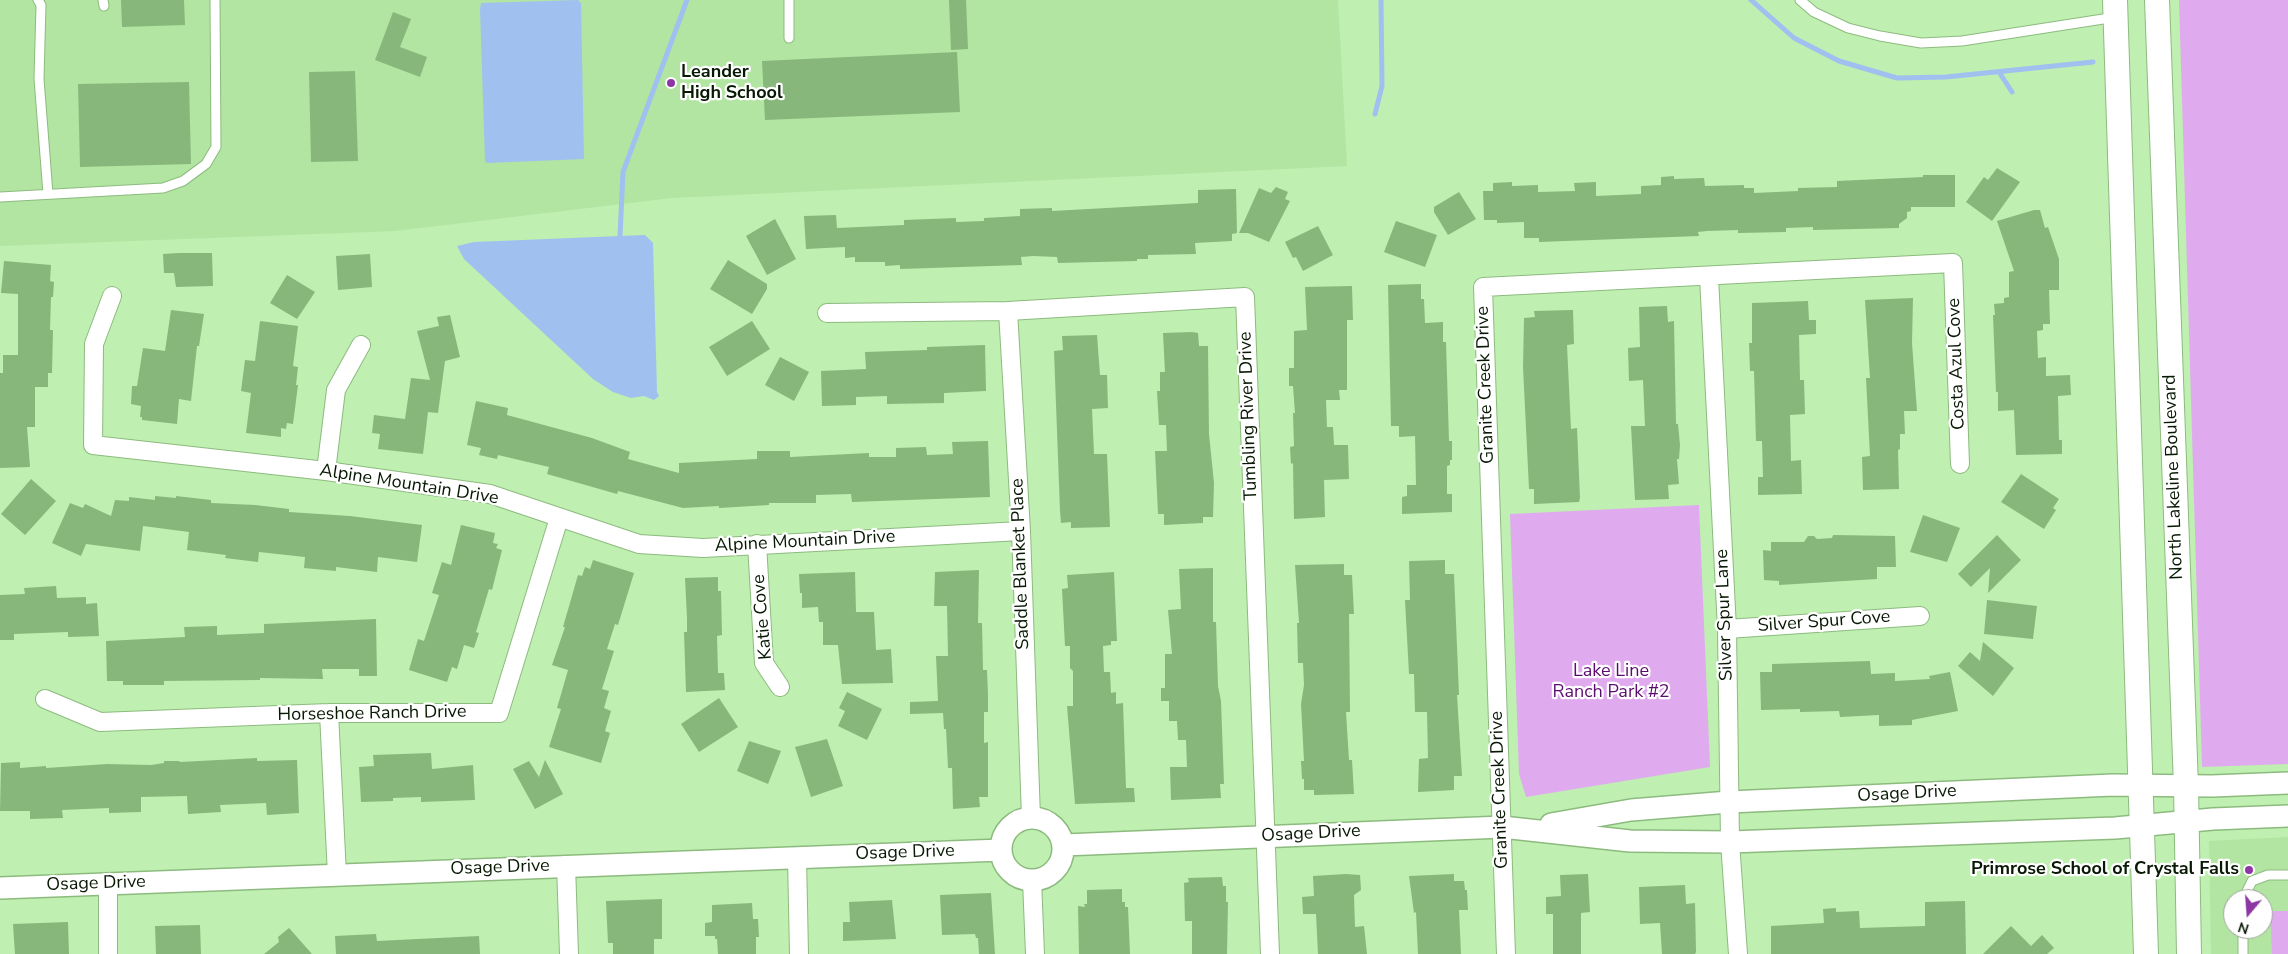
<!DOCTYPE html>
<style>
body{margin:0}
#map{position:relative;width:2288px;height:954px;overflow:hidden;background:#bfefb1;font-family:"Nunito Sans",sans-serif}
canvas{display:block}
.north{position:absolute;left:2223px;top:889px;width:50px;height:50px;box-sizing:border-box;background:#fff;border:1px solid #9ca39a;border-radius:50%;rotate:198deg;font-size:14px;font-weight:700;line-height:20px;text-align:center;color:#071803}
.north::after{content:'';display:block;margin:auto;width:18px;height:22px;background:#8d37a4;clip-path:polygon(50% 0,100% 100%,50% 72%,0 100%)}
</style>
<div id="map">
<canvas width="2288" height="954"></canvas>
<div class="north">N</div>
</div>
<script>
const c = document.querySelector('canvas').getContext('2d');
c.lineJoin = 'round';
function paint(path, color) {
  c.fillStyle = color;
  c.fill(path, 'evenodd');
}
function shape(rows) {
  const path = new Path2D();
  for (const r of rows) {
    if (r.length === 3) {
      path.moveTo(r[0] + r[2], r[1]);
      path.arc(r[0], r[1], r[2], 0, 2 * Math.PI);
      continue;
    }
    path.moveTo(r[0], r[1]);
    for (let i = 2; i < r.length; i += 2) path.lineTo(r[i], r[i + 1]);
  }
  return path;
}
function stroke(path, color, width, dash) {
  c.strokeStyle = color;
  c.lineWidth = width;
  c.lineCap = dash ? 'butt' : 'round';
  c.setLineDash(dash || []);
  c.stroke(path);
}
function label(font, color, halo, rows, align = 'center') {
  c.font = font + ' "Nunito Sans",sans-serif';
  c.lineWidth = 4.5;
  c.setLineDash([]);
  c.textBaseline = 'middle';
  c.strokeStyle = halo;
  c.fillStyle = color;
  for (const [text, x, y, turn = 0] of rows) {
    c.save();
    c.translate(x, y);
    c.rotate((+turn || 0) * Math.PI / 180);
    c.textAlign = isNaN(turn) ? turn : align;
    if (halo) c.strokeText(text, 0, 0);
    c.fillText(text, 0, 0);
    c.restore();
  }
}
paint(shape([
 [0,0,1338,0,1347,166,672,198,395,231,0,246],
 [2288,837,2288,954,2211,954,2209,841],
 [2233,899,2263,899,2263,929,2233,929]
]), '#b1e5a1');
paint(shape([
 [2179,0,2288,0,2288,764,2202,767],
 [1699,505,1710,767,1526,797,1519,774,1510,514],
 [2270,911,2288,911,2288,954,2272,954]
]), '#dfabee');
paint(shape([
 [578,0,581,3,584,159,487,163,485,161,480,9,481,3],
 [645,235,653,243,657,392,659,396,654,400,644,396,631,398,613,392,593,379,464,259,457,246,474,242]
]), '#a0c0f0');
stroke(shape([
 [1751,0,1794,38,1839,61,1897,78,1946,77,2093,62],
 [1999,72,2012,92],
 [1375,114,1382,86,1381,0],
 [620,236,623,172,687,0]
]), '#a0c0f0', 5);
paint(shape([
 [121,0,184,0,185,25,122,27],
 [949,0,966,0,968,49,951,50],
 [393,12,411,19,400,47,427,57,420,77,375,60],
 [957,52,960,112,765,120,762,61],
 [355,71,358,161,311,162,309,72],
 [189,82,191,164,80,167,78,84],
 [1997,168,2020,182,1992,221,1966,202,1984,177,1988,180],
 [1923,175,1955,175,1955,207,1911,207,1911,211,1907,212,1907,218,1899,224,1899,228,1813,230,1813,227,1786,228,1786,232,1738,233,1738,230,1707,231,1698,232,1699,236,1539,242,1539,238,1524,238,1524,222,1497,223,1497,220,1484,220,1483,191,1493,191,1493,183,1512,182,1512,186,1538,185,1538,192,1575,191,1574,183,1596,182,1596,196,1641,194,1641,186,1661,185,1661,177,1674,176,1674,179,1704,178,1705,186,1744,185,1744,188,1754,188,1754,193,1798,191,1798,188,1837,187,1837,181,1923,177],
 [1276,187,1288,192,1285,199,1290,201,1269,242,1248,233,1239,233,1259,188,1271,193],
 [1236,189,1237,233,1232,234,1232,241,1195,243,1196,254,1148,255,1148,259,1137,259,1137,261,1058,263,1057,257,1033,256,1021,257,1022,265,900,269,900,265,885,266,885,262,855,262,855,257,845,258,845,247,806,249,804,216,836,215,837,228,904,225,904,220,956,218,956,222,984,221,984,218,1020,216,1020,209,1052,208,1052,211,1198,203,1198,190],
 [1459,192,1476,219,1448,235,1434,212,1434,207],
 [2034,210,2040,210,2045,228,2048,227,2059,259,2059,290,2049,290,2050,324,2043,324,2043,330,2037,331,2038,358,2046,357,2046,376,2070,375,2071,395,2058,396,2059,440,2062,440,2062,454,2016,455,2014,410,1998,411,1998,392,1996,392,1993,315,1995,315,1994,304,2004,303,2004,298,2009,297,2009,272,2014,271,1997,221],
 [775,219,796,259,767,275,746,236],
 [1396,221,1437,235,1425,267,1384,252],
 [1318,226,1333,255,1303,271,1296,257,1293,258,1285,242],
 [179,253,212,253,213,286,176,287,174,273,164,273,163,254],
 [370,254,372,287,338,290,336,256],
 [728,260,767,284,767,289,752,314,710,289],
 [4,261,51,265,50,281,54,282,53,297,51,297,50,330,53,330,52,373,48,373,48,387,35,387,35,427,27,427,30,467,0,468,0,373,3,373,3,355,18,355,18,294,1,293],
 [287,275,315,292,297,319,270,303],
 [1421,284,1421,299,1424,299,1425,323,1443,322,1443,342,1446,342,1449,441,1452,441,1452,460,1450,460,1450,465,1447,466,1447,494,1452,494,1452,512,1402,514,1402,497,1407,496,1407,485,1416,485,1415,436,1399,437,1399,426,1391,426,1388,285],
 [1352,286,1353,320,1347,320,1347,390,1339,390,1340,400,1326,400,1327,427,1333,427,1334,445,1348,445,1349,479,1324,480,1325,517,1294,519,1293,463,1291,464,1290,447,1294,446,1293,413,1295,413,1293,386,1289,386,1289,368,1294,368,1294,331,1307,330,1305,287],
 [1913,298,1912,343,1917,411,1904,411,1905,434,1900,434,1900,449,1898,450,1899,489,1863,490,1862,457,1870,456,1866,378,1870,378,1865,300],
 [1808,301,1809,320,1816,320,1816,334,1799,335,1800,380,1804,380,1805,414,1790,415,1791,461,1801,460,1802,494,1758,495,1758,477,1763,477,1762,441,1756,441,1754,371,1750,371,1749,343,1752,343,1752,303],
 [1667,306,1668,322,1674,321,1676,424,1678,424,1680,445,1679,459,1677,459,1679,484,1668,485,1669,499,1635,500,1631,426,1645,426,1643,380,1629,381,1628,348,1640,347,1639,307],
 [171,310,204,314,199,346,197,346,191,401,179,399,177,424,142,420,142,417,140,417,141,406,131,404,132,386,137,386,143,348,165,351],
 [1573,310,1574,344,1567,345,1571,429,1577,428,1580,498,1579,502,1534,504,1534,489,1529,489,1523,367,1524,318,1535,317,1534,311],
 [450,315,460,357,445,361,438,413,428,412,423,454,378,449,380,434,372,433,374,415,405,419,411,378,430,380,417,331,439,326,437,317],
 [260,321,298,326,293,366,298,367,296,385,298,385,293,424,287,423,286,429,281,428,281,437,246,433,251,393,241,391,245,360,255,361],
 [752,321,770,349,727,376,709,347],
 [1192,332,1198,333,1199,346,1208,346,1209,434,1214,483,1213,517,1203,517,1203,523,1164,525,1164,514,1158,514,1155,451,1167,451,1166,425,1159,425,1157,391,1160,391,1160,372,1165,372,1163,333],
 [1097,335,1100,375,1107,375,1108,408,1092,409,1094,454,1107,454,1110,527,1071,528,1071,522,1061,523,1060,511,1054,351,1063,350,1062,336],
 [985,345,986,391,944,393,944,403,887,404,887,396,856,397,856,405,822,406,821,371,866,369,865,352,927,350,927,347],
 [780,357,809,372,794,401,765,385],
 [476,401,508,408,507,415,592,438,630,452,628,459,679,473,679,463,757,459,757,451,790,451,790,457,869,453,869,457,896,457,896,448,926,447,927,455,953,454,952,442,988,441,990,497,852,502,851,494,816,495,816,503,769,503,769,505,719,508,719,506,683,508,618,491,617,494,547,474,549,467,498,455,497,459,479,455,481,448,467,445],
 [2021,474,2059,499,2053,508,2056,510,2044,529,2001,502],
 [31,479,56,501,25,535,1,514],
 [155,496,176,498,176,496,211,500,211,503,255,505,289,509,289,512,350,516,422,525,417,562,378,557,377,572,336,567,336,571,304,568,305,557,259,552,258,562,225,558,226,555,187,550,189,532,143,526,140,551,86,544,81,556,52,543,70,503,83,508,85,504,111,516,115,500,129,501,129,497,155,500],
 [1923,515,1960,528,1947,562,1910,552],
 [461,525,495,533,493,543,498,544,496,548,502,550,492,590,489,589,476,632,479,633,474,648,464,645,457,669,452,667,447,682,409,670,418,639,424,641,439,595,432,593,442,562,451,565],
 [1833,535,1895,536,1896,567,1877,567,1877,579,1779,585,1779,581,1764,580,1763,550,1771,551,1771,542,1804,542,1808,536,1814,536,1817,539,1832,538],
 [1997,535,2021,560,1988,593,1990,568,1971,587,1958,574],
 [593,560,634,573,618,625,615,624,607,649,614,651,602,689,609,691,604,708,611,711,605,731,610,733,601,763,549,747,561,709,557,708,568,670,552,665,565,627,563,627,578,575,582,576,585,567,590,569],
 [1445,560,1445,574,1454,574,1459,695,1457,695,1462,776,1454,776,1454,790,1418,792,1419,759,1428,758,1427,712,1415,712,1414,674,1409,674,1405,600,1410,600,1409,561],
 [1344,564,1344,575,1352,575,1354,614,1349,614,1350,712,1346,712,1349,760,1352,760,1354,794,1314,795,1314,790,1304,790,1304,779,1302,779,1301,761,1304,761,1301,704,1304,685,1303,663,1298,663,1297,623,1299,623,1295,565],
 [1213,568,1213,622,1216,622,1218,686,1221,701,1224,784,1220,784,1221,798,1171,800,1170,767,1187,767,1186,740,1178,740,1177,721,1169,721,1169,701,1161,701,1161,688,1165,688,1165,654,1172,654,1168,610,1181,609,1179,569],
 [979,570,978,623,982,623,983,670,987,670,988,694,988,712,984,712,984,743,988,742,988,797,979,797,980,807,953,809,952,768,948,768,946,729,944,729,943,713,910,714,910,702,938,701,936,656,948,656,947,606,934,606,935,572],
 [855,572,856,612,874,612,876,650,891,649,893,683,842,684,838,645,823,645,823,622,819,622,818,607,802,608,802,593,800,593,799,574],
 [1114,572,1117,641,1111,641,1111,645,1103,646,1104,672,1110,672,1111,693,1116,692,1116,704,1123,703,1126,788,1134,788,1135,802,1075,804,1067,706,1073,706,1073,671,1070,668,1070,646,1065,646,1062,589,1068,588,1067,575],
 [718,577,718,591,721,591,722,635,717,636,718,673,724,673,725,690,686,692,684,632,687,632,687,618,685,578],
 [56,586,57,598,86,597,86,604,97,603,99,636,68,637,68,632,14,634,14,640,0,640,0,595,25,594,24,588],
 [1987,600,2037,606,2033,639,1984,634],
 [376,619,377,676,359,676,359,669,322,669,323,679,260,678,260,680,164,681,164,685,123,685,123,681,107,681,106,641,185,637,184,627,217,626,217,635,264,633,264,624],
 [1983,642,2014,668,1993,696,1958,666,1970,652,1980,661],
 [1870,661,1871,674,1895,673,1895,681,1930,679,1929,676,1950,672,1958,711,1912,720,1912,725,1879,726,1879,715,1840,717,1839,711,1800,712,1800,709,1761,710,1760,672,1772,672,1772,664],
 [847,692,882,709,867,740,838,726,845,711,839,708],
 [719,698,738,727,699,752,681,724],
 [827,739,843,786,811,797,795,747],
 [749,741,781,751,768,784,737,771],
 [431,753,432,769,473,765,475,800,421,802,421,797,393,798,393,801,361,802,359,767,374,766,373,755],
 [257,758,257,761,297,760,299,813,267,815,266,803,220,805,221,812,188,814,187,796,141,797,141,812,109,813,109,808,62,810,63,818,30,819,30,811,0,811,1,763,20,762,20,768,46,766,46,768,107,764,151,765,164,763,164,761,179,761,180,762],
 [545,760,563,794,535,809,513,769,529,761,539,777],
 [1346,874,1360,875,1361,890,1354,895,1355,927,1364,926,1367,954,1318,954,1316,914,1303,914,1302,897,1314,896,1313,876],
 [1454,874,1454,881,1464,881,1465,890,1467,890,1468,910,1459,910,1461,954,1418,954,1416,912,1414,913,1409,876],
 [1588,874,1590,912,1581,913,1581,954,1553,954,1553,914,1546,914,1546,897,1561,896,1560,875],
 [1222,877,1223,886,1226,886,1226,902,1228,902,1227,954,1192,954,1192,921,1185,921,1184,883,1189,882,1188,878],
 [1685,885,1686,904,1695,903,1696,952,1695,954,1662,954,1660,923,1640,924,1639,887],
 [1122,889,1122,902,1125,902,1125,907,1128,907,1130,954,1079,954,1078,906,1085,907,1084,904,1087,904,1087,890],
 [991,893,995,954,979,954,978,938,976,938,975,934,942,935,940,895],
 [662,899,662,939,654,939,654,954,613,954,613,943,608,943,606,901],
 [892,900,896,939,843,941,843,922,850,922,849,902],
 [1965,901,1966,954,1771,954,1771,926,1824,923,1823,909,1836,908,1836,912,1859,911,1860,928,1925,926,1925,902],
 [752,903,753,919,758,919,759,937,756,937,756,954,718,954,717,939,715,939,715,936,705,936,705,923,712,922,712,905],
 [68,922,69,954,15,954,13,924],
 [200,925,201,954,156,954,155,926],
 [2011,926,2031,946,2042,935,2054,948,2047,954,1983,954],
 [289,928,312,954,264,954,279,942,278,937],
 [376,934,377,941,479,936,480,954,336,954,335,936]
]), '#88b77b');
const service = shape([
 [38,0,41,5,39,79,48,194],
 [103,0,104,6],
 [789,0,789,38],
 [1800,0,1814,12,1848,28,1880,36,1921,43,1962,41,2116,17],
 [0,197,163,188,183,181,206,164,216,147,215,0],
 [2243,899,2252,881,2268,875,2288,875],
 [2243,929,2243,954]
]);
const minor = shape([
 [1709,277,1727,629,1730,842,1738,954],
 [112,296,94,344,93,445,326,471,490,494,639,544,703,548,1021,531],
 [1008,311,1021,531,1031,818],
 [827,313,1008,311,1245,297,1270,954],
 [326,471,336,390,361,345],
 [757,544,764,663,780,687],
 [1727,629,1920,616],
 [45,699,100,722,329,713,499,713,559,518],
 [329,713,337,875],
 [797,857,799,954],
 [566,865,569,954],
 [1032,880,1035,954],
 [108,884,108,954],
 [1506,954,1483,287,1953,263,1960,464]
]);
const tertiary = shape([
 [1032,849,31],
 [1551,824,1631,810,1729,802,2113,785,2212,786,2288,783],
 [1064,845,1502,827,1630,841,1730,842,2115,828,2213,819,2288,816],
 [0,888,1001,850]
]);
const secondary = shape([
 [2115,0,2146,954],
 [2157,0,2186,786,2189,954]
]);
stroke(service, '#8dbb7f', 11);
stroke(minor, '#8dbb7f', 20);
stroke(tertiary, '#8dbb7f', 24);
stroke(secondary, '#8dbb7f', 26);
stroke(service, '#fff', 9);
stroke(minor, '#fff', 18);
stroke(tertiary, '#fff', 21);
stroke(secondary, '#fff', 24);
for (const [x, y, r, color] of [
 [671,83,5,"#8d37a4"],
 [2249,870,5,"#8d37a4"]
]) {
  const dot = new Path2D();
  dot.arc(x, y, r, 0, 2 * Math.PI);
  c.fillStyle = color;
  c.fill(dot);
  stroke(dot, '#fff', 2);
}
label('bold 18px', '#071803', '#fff', [
 ["Leander",681,73],
 ["High School",681,94],
 ["Primrose School of Crystal Falls",2239,870,"right"]
], 'left');
label('18px', '#071803', '#fff', [
 ["Costa Azul Cove",1957,364,-92],
 ["Granite Creek Drive",1486,385,-92],
 ["Tumbling River Drive",1249,416,-92],
 ["North Lakeline Boulevard",2174,477,-92],
 ["Alpine Mountain Drive",409,485,9],
 ["Alpine Mountain Drive",805,542,-3],
 ["Saddle Blanket Place",1021,564,-92],
 ["Silver Spur Lane",1725,615,-92],
 ["Katie Cove",763,617,-95],
 ["Silver Spur Cove",1824,622,-4],
 ["Horseshoe Ranch Drive",372,714,-1],
 ["Granite Creek Drive",1500,790,-92],
 ["Osage Drive",1907,794,-3],
 ["Osage Drive",1311,834,-3],
 ["Osage Drive",905,853,-2],
 ["Osage Drive",500,868,-2],
 ["Osage Drive",96,884,-2]
]);
label('18px', '#5c0c6f', '#fff', [
 ["Lake Line",1611,672],
 ["Ranch Park #2",1611,693]
]);
</script>
